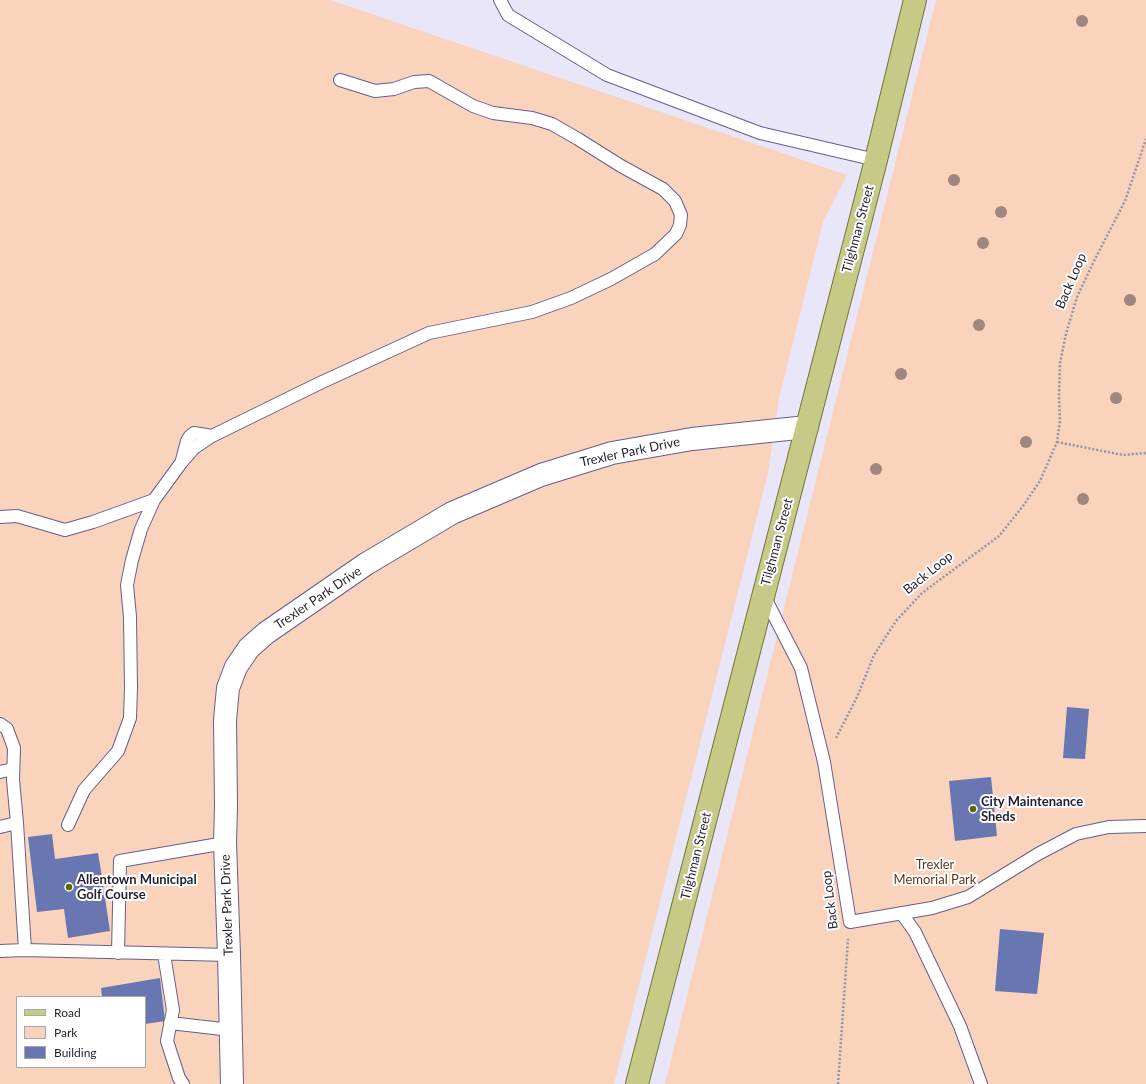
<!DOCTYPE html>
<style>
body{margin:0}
#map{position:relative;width:1146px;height:1084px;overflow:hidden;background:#e9e6fa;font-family:Lato,sans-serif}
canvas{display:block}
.legend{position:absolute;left:16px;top:996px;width:130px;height:72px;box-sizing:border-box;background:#fff;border:1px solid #a7a5ad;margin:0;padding:5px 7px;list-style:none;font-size:12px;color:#231f31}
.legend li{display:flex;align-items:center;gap:8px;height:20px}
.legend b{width:20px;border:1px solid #a7a5ad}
</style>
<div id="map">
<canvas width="1146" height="1084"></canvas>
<ul class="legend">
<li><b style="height:5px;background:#c5ca86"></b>Road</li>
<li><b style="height:11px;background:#f9d3bb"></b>Park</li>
<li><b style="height:11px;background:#6876b2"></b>Building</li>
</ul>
</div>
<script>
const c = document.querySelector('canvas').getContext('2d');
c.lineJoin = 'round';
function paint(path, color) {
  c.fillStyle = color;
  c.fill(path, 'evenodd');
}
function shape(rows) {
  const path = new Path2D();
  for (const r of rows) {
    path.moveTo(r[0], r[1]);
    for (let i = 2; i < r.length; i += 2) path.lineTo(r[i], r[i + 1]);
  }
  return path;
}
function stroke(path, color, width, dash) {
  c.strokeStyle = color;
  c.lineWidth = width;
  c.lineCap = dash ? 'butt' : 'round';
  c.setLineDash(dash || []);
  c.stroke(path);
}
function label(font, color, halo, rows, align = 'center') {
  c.font = font + ' Lato,sans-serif';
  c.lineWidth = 4;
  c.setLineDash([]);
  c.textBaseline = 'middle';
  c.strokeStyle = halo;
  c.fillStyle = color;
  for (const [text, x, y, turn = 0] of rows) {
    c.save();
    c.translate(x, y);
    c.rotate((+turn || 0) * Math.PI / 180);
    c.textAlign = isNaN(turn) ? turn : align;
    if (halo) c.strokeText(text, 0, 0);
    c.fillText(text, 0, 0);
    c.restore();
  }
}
paint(shape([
 [0,0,330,0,847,175,823,222,779,399,768,473,614,1084,0,1084],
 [17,997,145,997,145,1067,17,1067],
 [936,0,1146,0,1146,1084,665,1084]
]), '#f9d3bb');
paint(shape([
 [1067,707,1089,709,1085,759,1063,758],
 [991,777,997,836,955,841,949,781],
 [52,834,55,859,98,853,100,865,110,931,68,938,64,909,37,912,28,837],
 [1000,929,1044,933,1037,994,995,991],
 [160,978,165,1021,145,1024,145,997,102,997,101,988]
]), '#6876b2');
const lane = shape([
 [500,0,508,15,607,75,760,133,876,160],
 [182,460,187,441,190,436,194,433,212,436],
 [0,517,17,516,65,530,93,522,154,500],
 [764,596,801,668,824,762,850,922,932,908,968,897,1038,854,1076,834,1109,827,1146,826],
 [0,724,7,729,14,748,13,780,17,823,25,950,0,951],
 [0,772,13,769],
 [68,825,84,790,118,751,130,718,131,688,130,617,127,585,132,560,141,529,154,500,181,463,194,448,212,436,320,383,429,333,532,312,571,298,611,279,655,254,676,234,680,225,681,215,675,201,663,189,621,166,578,139,552,124,532,118,493,113,473,106,429,81,414,82,394,89,375,91,340,80],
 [0,827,17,823],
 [902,914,915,932,960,1026,981,1084],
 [25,950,229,955],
 [118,953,120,861,225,843],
 [164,954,173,1010,167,1041,179,1078,183,1084],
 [170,1023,231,1030]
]);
const street = shape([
 [232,1084,229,955,225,843,226,805,225,720,228,688,236,667,249,648,266,633,366,564,452,513,541,475,612,453,692,439,807,427]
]);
const primary = shape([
 [637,1084,876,160,915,0]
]);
stroke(lane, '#675e8a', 14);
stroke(street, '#675e8a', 24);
stroke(primary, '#737734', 24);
stroke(shape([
 [1057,442,1123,455,1146,453],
 [836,738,857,697,874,655,896,621,922,593,999,536,1023,506,1040,481,1057,442,1060,421,1059,397,1060,363,1066,334,1077,297,1094,261,1125,201,1146,139],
 [838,1084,848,939]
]), '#9693a6', 2.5, [2, 2]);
stroke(lane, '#fff', 12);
stroke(street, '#fff', 22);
stroke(primary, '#c5ca86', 22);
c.fillStyle = '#9f867e';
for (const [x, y] of [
 [1082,21],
 [954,180],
 [1001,212],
 [983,243],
 [1130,300],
 [979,325],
 [901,374],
 [1116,398],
 [1026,442],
 [876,469],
 [1083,499]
]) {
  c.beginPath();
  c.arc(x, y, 6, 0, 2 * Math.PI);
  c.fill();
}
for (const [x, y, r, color] of [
 [973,809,4,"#616604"],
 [69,887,4,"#616604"]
]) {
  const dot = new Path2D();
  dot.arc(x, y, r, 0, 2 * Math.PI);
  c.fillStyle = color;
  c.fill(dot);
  stroke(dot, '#fff', 1.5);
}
label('13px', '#231f31', '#fff', [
 ["Tilghman Street",858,229,-75],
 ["Back Loop",1071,281,-67],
 ["Trexler Park Drive",630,452,-12],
 ["Tilghman Street",777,542,-75],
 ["Back Loop",928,573,-39],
 ["Trexler Park Drive",318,598,-34],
 ["Tilghman Street",696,856,-76],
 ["Back Loop",830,900,-97],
 ["Trexler Park Drive",227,905,-92]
]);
label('bold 13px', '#231f31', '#fff', [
 ["City Maintenance",981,802],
 ["Sheds",981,817],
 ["Allentown Municipal",77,880],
 ["Golf Course",77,895]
], 'left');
label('13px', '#623719', '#fff', [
 ["Trexler",935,865],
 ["Memorial Park",935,880]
]);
</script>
